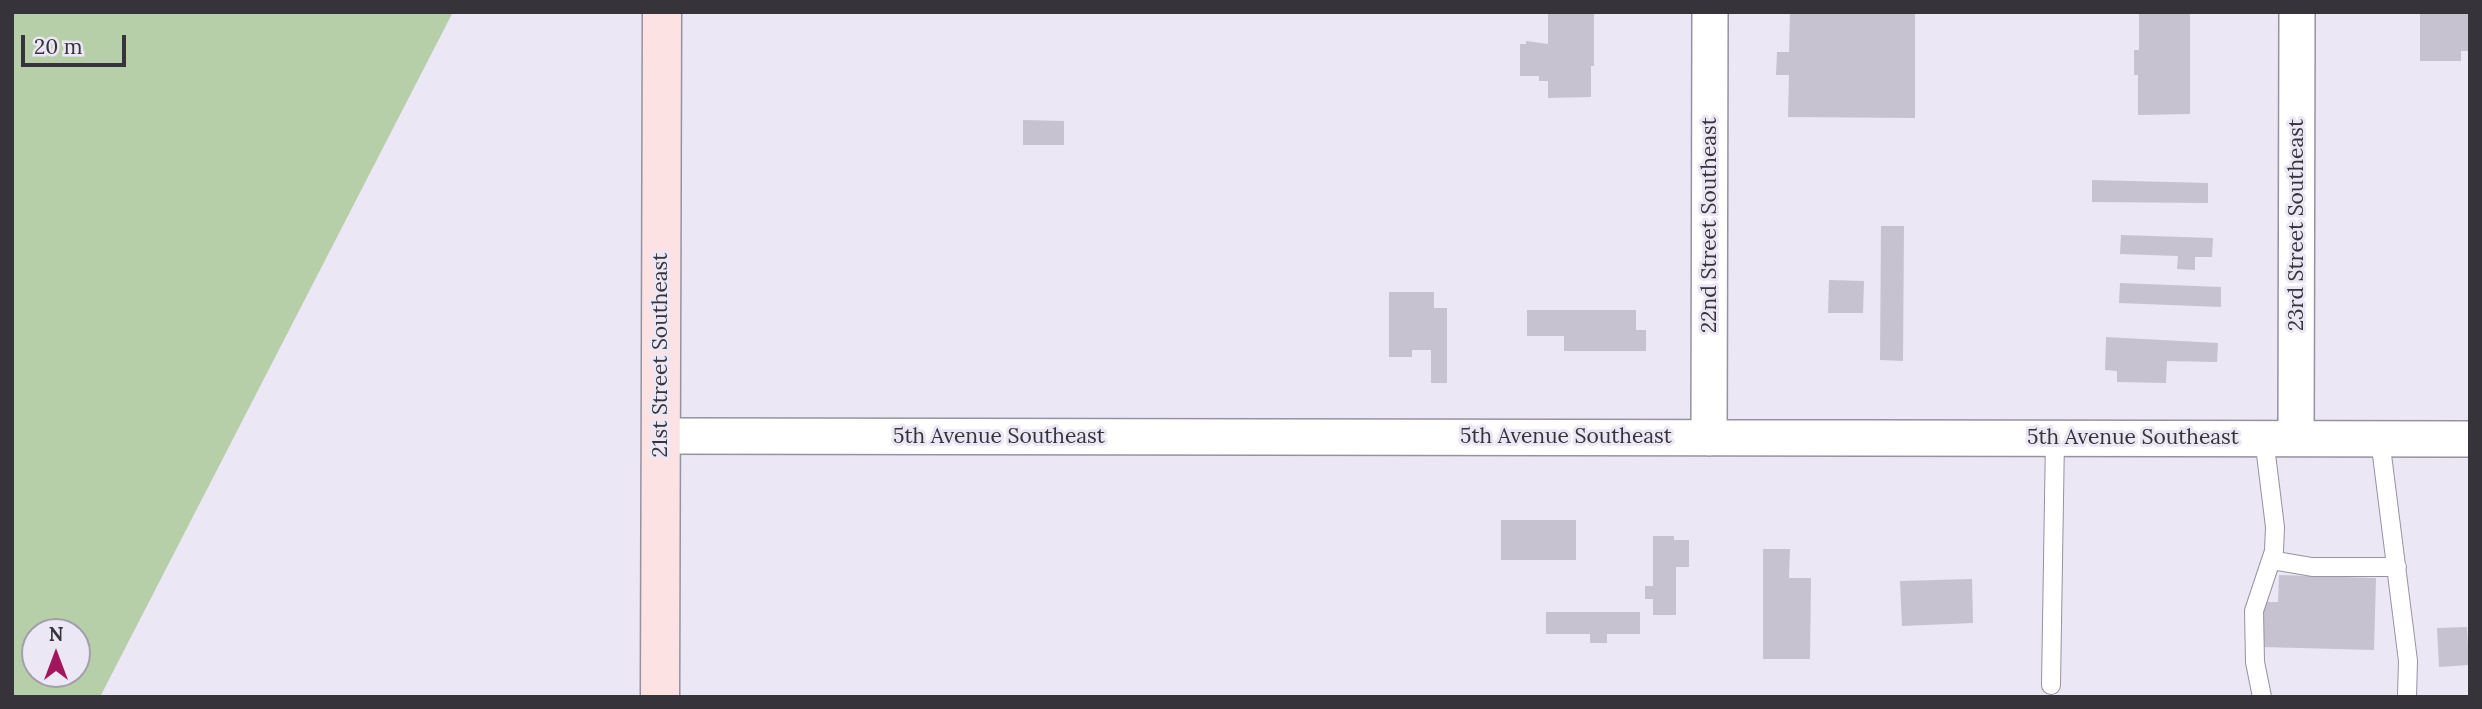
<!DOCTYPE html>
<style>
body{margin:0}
#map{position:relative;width:2482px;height:709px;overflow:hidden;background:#ece7f5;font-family:Lora,serif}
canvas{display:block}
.frame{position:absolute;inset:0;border:14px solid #36343a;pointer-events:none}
.north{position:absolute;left:21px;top:618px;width:70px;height:70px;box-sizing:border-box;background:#ece7f5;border:2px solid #a39faa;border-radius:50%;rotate:0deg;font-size:19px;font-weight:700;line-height:28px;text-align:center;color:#36343a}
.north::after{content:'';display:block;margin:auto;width:24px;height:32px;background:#a3165e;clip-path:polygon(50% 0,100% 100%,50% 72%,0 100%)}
.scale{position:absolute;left:21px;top:35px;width:105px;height:32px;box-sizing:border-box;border:4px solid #36343a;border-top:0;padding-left:9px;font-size:21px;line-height:24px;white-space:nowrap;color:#36343a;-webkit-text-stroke:5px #ece7f5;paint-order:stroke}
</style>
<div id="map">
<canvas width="2482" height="709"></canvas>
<div class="frame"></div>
<div class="north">N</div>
<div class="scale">20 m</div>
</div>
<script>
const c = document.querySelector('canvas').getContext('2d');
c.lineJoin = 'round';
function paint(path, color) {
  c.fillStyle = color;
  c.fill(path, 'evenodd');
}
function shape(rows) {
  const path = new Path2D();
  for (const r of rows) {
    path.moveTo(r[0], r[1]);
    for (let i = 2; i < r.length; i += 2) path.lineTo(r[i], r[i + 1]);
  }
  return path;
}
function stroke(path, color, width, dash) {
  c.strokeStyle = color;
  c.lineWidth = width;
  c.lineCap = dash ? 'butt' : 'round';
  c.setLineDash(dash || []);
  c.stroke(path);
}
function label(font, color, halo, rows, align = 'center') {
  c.font = font + ' Lora,serif';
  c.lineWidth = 6;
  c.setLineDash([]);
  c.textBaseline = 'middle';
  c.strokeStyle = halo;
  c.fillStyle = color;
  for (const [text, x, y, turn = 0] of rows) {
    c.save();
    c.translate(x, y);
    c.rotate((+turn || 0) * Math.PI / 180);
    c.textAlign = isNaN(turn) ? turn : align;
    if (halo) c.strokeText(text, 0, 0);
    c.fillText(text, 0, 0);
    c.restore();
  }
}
paint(shape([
 [12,12,453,12,100,697,12,697],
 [35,632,77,632,77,674,35,674]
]), '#b7cfa9');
paint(shape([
 [1548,12,1594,12,1594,66,1591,66,1591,97,1548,98,1548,81,1539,81,1539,76,1520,76,1520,44,1526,44,1526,41,1548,44],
 [2139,12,2190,12,2190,114,2138,115,2138,75,2134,75,2134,50,2139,50],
 [2420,12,2470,12,2470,51,2461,51,2461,61,2420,61],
 [1790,13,1915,14,1915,118,1788,117,1789,75,1776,75,1777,52,1789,52],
 [1023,120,1064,121,1064,145,1023,145],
 [2092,180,2208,183,2208,203,2092,202],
 [1881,226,1904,226,1903,361,1880,360],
 [2121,235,2213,238,2212,257,2195,257,2195,270,2177,269,2178,256,2120,254],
 [1829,280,1864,281,1863,313,1828,313],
 [2120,283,2221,287,2221,307,2119,303],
 [1389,292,1434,292,1434,308,1447,308,1447,383,1431,383,1431,350,1412,350,1412,357,1389,357],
 [1527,310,1636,310,1636,330,1646,330,1646,351,1564,351,1564,336,1527,336],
 [2106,337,2218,343,2217,362,2167,361,2166,383,2117,382,2117,371,2105,370],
 [1501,520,1576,520,1576,560,1501,560],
 [1653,536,1674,536,1674,540,1689,540,1689,567,1676,567,1676,615,1653,615,1653,599,1645,599,1645,586,1653,586],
 [1763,549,1790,549,1789,578,1811,578,1810,659,1763,659],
 [2279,575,2376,578,2374,650,2262,647,2264,602,2278,602],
 [1972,579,1973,623,1902,626,1900,581],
 [1546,612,1640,612,1640,634,1607,634,1607,643,1590,643,1590,634,1546,634],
 [2467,627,2469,665,2439,667,2437,628]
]), '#c6c2d0');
const lane = shape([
 [2380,439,2408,661,2407,697],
 [2271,560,2312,567,2397,567],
 [2051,685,2055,438],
 [2262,697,2255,662,2254,611,2274,551,2275,527,2264,438]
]);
const street = shape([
 [661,436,2470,439],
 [1709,438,1710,12],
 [2296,438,2297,12]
]);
const secondary = shape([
 [660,697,662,12]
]);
stroke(lane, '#96929f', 20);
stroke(street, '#96929f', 38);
stroke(secondary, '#96929f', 41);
stroke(lane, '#fff', 18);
stroke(street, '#fff', 35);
stroke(secondary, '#fde2e4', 38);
label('21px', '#36343a', '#ece7f5', [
 ["22nd Street Southeast",1710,225,-90],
 ["23rd Street Southeast",2297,225,-90],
 ["21st Street Southeast",661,355,-90],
 ["5th Avenue Southeast",999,437],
 ["5th Avenue Southeast",1566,437],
 ["5th Avenue Southeast",2133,438]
]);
</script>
